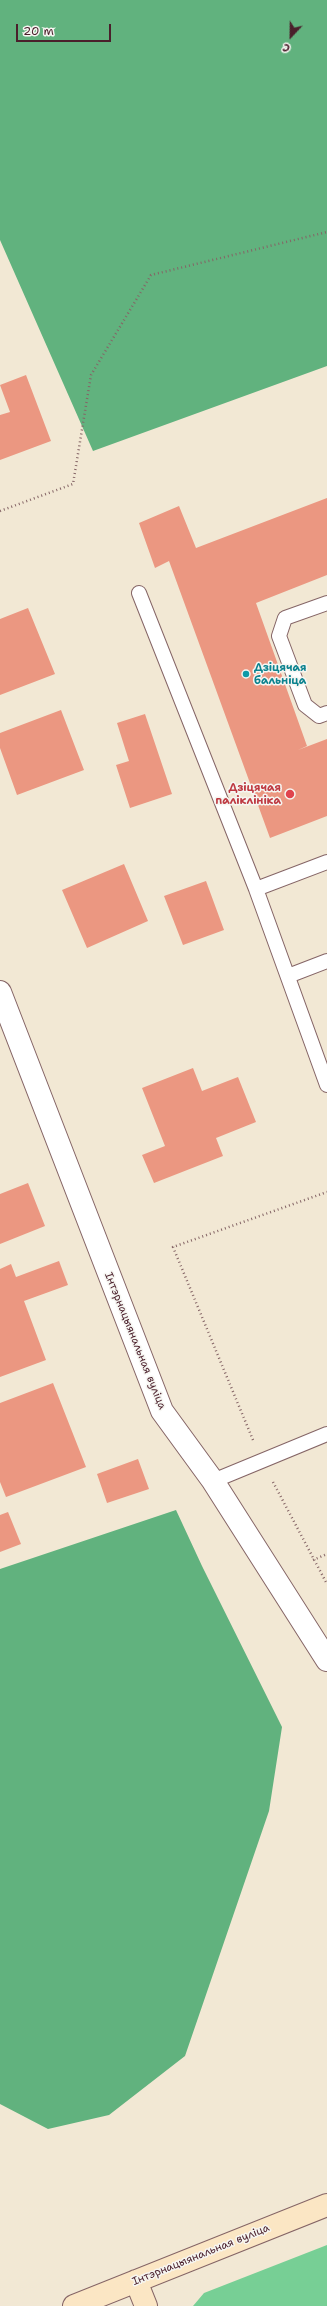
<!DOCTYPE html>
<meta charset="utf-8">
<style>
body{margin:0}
#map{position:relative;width:327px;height:2306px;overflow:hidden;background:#f2e8d4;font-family:"Shantell Sans",sans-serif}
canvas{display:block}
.north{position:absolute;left:271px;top:16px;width:40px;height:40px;-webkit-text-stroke:3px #f6f6f2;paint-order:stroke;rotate:202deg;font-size:11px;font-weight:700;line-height:16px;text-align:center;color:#4a1f2b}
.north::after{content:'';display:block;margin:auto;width:14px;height:18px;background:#4a1f2b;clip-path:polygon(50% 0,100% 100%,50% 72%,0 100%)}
.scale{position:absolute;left:16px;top:24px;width:95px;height:18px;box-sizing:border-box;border:2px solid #4a1f2b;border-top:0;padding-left:5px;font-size:12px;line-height:14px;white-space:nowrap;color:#4a1f2b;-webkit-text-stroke:3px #f6f6f2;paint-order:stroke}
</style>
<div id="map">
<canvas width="327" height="2306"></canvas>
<div class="north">С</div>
<div class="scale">20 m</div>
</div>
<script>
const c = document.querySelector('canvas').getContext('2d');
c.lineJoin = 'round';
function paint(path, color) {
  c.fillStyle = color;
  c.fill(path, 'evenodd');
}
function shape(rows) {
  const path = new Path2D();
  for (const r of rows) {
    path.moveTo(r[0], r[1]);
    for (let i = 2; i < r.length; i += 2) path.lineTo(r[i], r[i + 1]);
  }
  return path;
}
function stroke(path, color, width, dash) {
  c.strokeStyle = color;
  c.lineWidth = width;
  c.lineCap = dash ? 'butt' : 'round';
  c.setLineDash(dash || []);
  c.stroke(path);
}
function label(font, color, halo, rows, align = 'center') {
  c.font = font + ' "Shantell Sans",sans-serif';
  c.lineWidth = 3;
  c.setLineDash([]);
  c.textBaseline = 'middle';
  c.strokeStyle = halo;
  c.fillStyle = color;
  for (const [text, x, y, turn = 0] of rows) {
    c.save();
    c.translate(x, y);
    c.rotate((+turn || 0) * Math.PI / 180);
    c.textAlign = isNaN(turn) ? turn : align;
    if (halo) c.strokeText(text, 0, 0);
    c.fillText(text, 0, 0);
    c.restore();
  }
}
paint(shape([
 [327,2245,327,2306,193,2306,204,2293]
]), '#77cf95');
paint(shape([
 [0,0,327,0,327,366,93,451,0,240],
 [176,1510,202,1566,282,1727,269,1811,185,2056,109,2115,48,2129,0,2104,0,1569]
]), '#61b27e');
paint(shape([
 [26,375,51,441,0,460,0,415,10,412,0,385],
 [327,498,327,575,256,603,307,746,298,750,327,739,327,816,270,838,169,561,155,568,139,523,179,506,196,548],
 [28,608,55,674,0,695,0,619],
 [61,710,84,770,17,795,0,748,0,733],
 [145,714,172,794,130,808,116,765,129,761,117,723],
 [124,864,148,921,87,948,62,890],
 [206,881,224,930,183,945,164,896],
 [193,1068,202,1091,238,1077,256,1122,216,1138,223,1156,154,1183,142,1155,165,1146,142,1088],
 [28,1183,45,1226,0,1244,0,1194],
 [59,1261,68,1285,24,1301,46,1360,0,1377,0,1269,11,1264,16,1277],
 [53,1383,86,1467,6,1497,0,1482,0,1403],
 [138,1459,149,1489,107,1503,97,1474],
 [8,1512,21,1544,0,1552,0,1515]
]), '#eb9781');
const lane = shape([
 [139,593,256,889,327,1085],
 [327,603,285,618,279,636,305,705,319,716,327,713],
 [256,889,327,862],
 [288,976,327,961],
 [213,1481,327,1434]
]);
const street = shape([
 [0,992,162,1411,213,1481,327,1660]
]);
const secondary = shape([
 [136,2281,146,2306],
 [74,2306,327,2205]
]);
stroke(lane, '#856566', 16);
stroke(street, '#856566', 24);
stroke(secondary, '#856566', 24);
stroke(shape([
 [0,511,73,484,91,375,151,275,327,232],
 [253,1440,173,1247,327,1192],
 [273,1482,327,1584],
 [313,1560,327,1554]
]), '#856566', 2.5, [1, 3]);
stroke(lane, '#fff', 14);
stroke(street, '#fff', 22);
stroke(secondary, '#fbe6c4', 22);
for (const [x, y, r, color] of [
 [246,674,4,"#0f9aa8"],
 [290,794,5,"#e0444e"]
]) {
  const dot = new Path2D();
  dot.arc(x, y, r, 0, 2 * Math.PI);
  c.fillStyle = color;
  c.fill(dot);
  stroke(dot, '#f6f6f2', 1.5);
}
label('bold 11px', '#0d838f', '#f6f6f2', [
 ["Дзіцячая",254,668],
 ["бальніца",254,681]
], 'left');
label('bold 11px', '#be3a42', '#f6f6f2', [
 ["Дзіцячая",281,788],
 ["паліклініка",281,801]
], 'right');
label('11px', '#4a1f2b', '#f6f6f2', [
 ["Інтэрнацыянальная вуліца",135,1341,68],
 ["Інтэрнацыянальная вуліца",201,2255,-22]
]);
</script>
